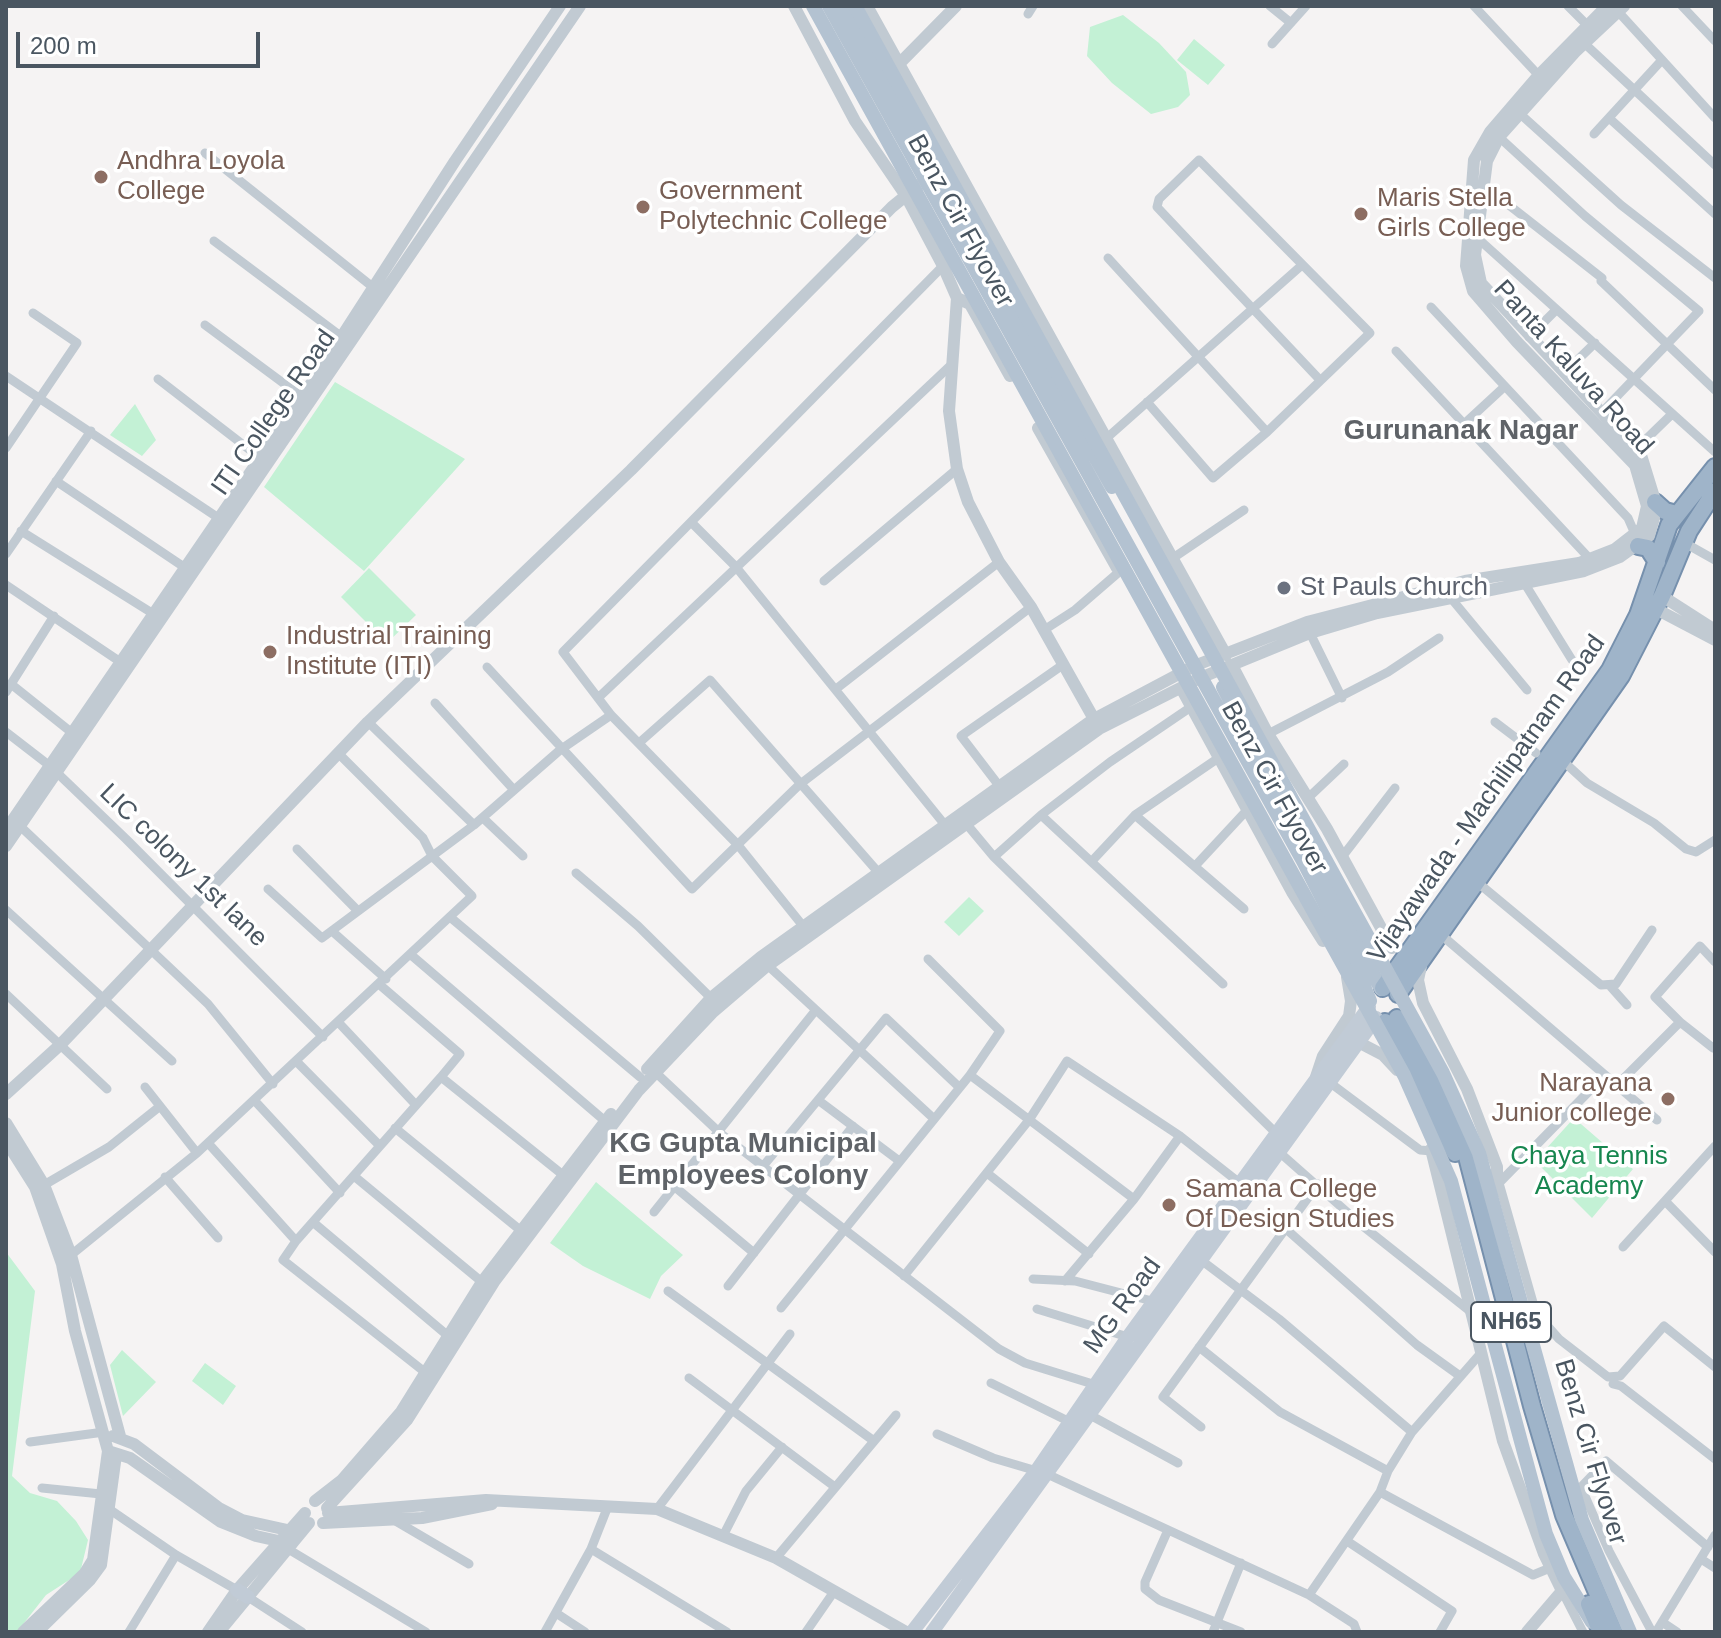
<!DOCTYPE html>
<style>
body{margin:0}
#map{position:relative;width:1721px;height:1638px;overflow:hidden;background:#f5f3f3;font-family:Arial,sans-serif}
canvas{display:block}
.frame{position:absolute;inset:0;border:8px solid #4a5661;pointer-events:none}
.scale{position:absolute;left:16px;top:32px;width:244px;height:36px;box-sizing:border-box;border:4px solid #4a5661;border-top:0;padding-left:10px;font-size:24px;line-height:28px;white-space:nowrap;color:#4a5661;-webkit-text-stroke:6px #fff;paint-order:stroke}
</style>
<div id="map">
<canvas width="1721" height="1638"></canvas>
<div class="frame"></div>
<div class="scale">200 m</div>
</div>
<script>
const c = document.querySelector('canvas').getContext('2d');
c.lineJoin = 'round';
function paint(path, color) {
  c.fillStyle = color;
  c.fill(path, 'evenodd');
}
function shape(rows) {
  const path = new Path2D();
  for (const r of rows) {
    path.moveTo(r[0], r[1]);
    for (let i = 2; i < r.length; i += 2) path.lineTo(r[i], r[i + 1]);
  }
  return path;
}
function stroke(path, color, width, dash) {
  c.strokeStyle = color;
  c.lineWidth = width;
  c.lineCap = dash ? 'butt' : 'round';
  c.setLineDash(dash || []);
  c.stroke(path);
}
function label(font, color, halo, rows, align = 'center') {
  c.font = font + ' Arial,sans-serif';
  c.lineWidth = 7;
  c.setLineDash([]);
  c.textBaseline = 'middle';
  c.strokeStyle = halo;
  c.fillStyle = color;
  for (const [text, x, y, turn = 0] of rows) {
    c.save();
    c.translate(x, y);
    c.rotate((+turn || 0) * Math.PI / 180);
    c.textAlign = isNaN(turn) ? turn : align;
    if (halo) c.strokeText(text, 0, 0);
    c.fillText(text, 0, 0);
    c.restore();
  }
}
paint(shape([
 [1123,15,1159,43,1186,72,1190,95,1178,107,1151,114,1112,83,1087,56,1090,27],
 [1194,39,1225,65,1208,85,1177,60],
 [335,382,465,459,364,571,264,487],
 [135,404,156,440,142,456,110,435],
 [369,568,416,615,387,643,341,597],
 [969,897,984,911,959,936,944,922],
 [1574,1118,1633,1169,1592,1218,1535,1161],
 [596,1182,683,1255,661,1276,650,1299,583,1266,550,1243],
 [6,1252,35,1291,12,1476,30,1493,57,1501,76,1521,88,1540,80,1573,46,1595,17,1632,6,1632],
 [122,1350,156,1382,123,1416,110,1365],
 [205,1363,236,1386,223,1405,192,1381]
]), '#c3f1d5');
const trunk = shape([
 [1655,502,1665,511,1676,514],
 [1638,546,1648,548,1657,562],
 [1383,988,1610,670,1638,615,1669,525,1715,467],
 [1398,994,1621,676,1662,596,1689,531,1715,491],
 [1397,1018,1443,1101,1466,1153,1532,1406,1564,1515,1614,1632],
 [1385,1022,1455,1153],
 [1589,1604,1601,1632]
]);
stroke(trunk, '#7690ad', 20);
stroke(shape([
 [1270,6,1291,23],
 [1474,6,1543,80],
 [1568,6,1587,25],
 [1613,6,1715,118],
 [1682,6,1715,41],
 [1028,14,1033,6],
 [1584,43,1715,165],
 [1272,44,1306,6],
 [1518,112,1621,205,1715,278],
 [1609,118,1715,214],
 [1594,134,1661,61],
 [1499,137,1585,216,1699,311,1601,413],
 [205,153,374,288],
 [1482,184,1602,278,1601,281,1715,390],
 [1474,235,1715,452],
 [214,241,342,337],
 [1108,258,1267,432],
 [1431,307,1628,518,1635,534],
 [205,325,302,397],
 [1529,337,1556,310],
 [1396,351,1590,559],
 [1564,373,1595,343],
 [6,376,223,521],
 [158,379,259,457],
 [1147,402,1213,478,1267,432,1370,333,1199,160,1159,199,1157,207,1320,380],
 [1464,424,1503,388],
 [1109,436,1302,265],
 [6,448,77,343,33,313],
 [1636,449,1672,414],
 [56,481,184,567],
 [692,523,736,567,945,825],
 [21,531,152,613],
 [1683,542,1715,560],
 [6,554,91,431],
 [1173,558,1244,510],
 [824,581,957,469],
 [1525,584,1572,660],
 [6,585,119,661],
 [1450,597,1527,690],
 [1044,630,1075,610,1119,572],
 [1310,633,1342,698],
 [487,667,692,889,799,785,1031,607],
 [11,684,71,732],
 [836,689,999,562],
 [6,692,54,616],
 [598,698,951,365],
 [435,703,514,790],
 [368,722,474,825],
 [1495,722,1536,753],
 [6,732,50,766,126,839,323,1037],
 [1268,734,1388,672,1439,638],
 [639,743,710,680,878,872],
 [1563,761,1587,783,1654,823,1686,849,1696,852,1715,840],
 [1000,787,961,736,1064,664],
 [1308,798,1344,764],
 [1041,815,1223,984],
 [1135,815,1244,909],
 [483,818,523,856],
 [964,821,994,857,1278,1135],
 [20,826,208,1004,273,1084],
 [297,849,358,911],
 [994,857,1041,815,1110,762,1191,707],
 [1342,857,1395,788],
 [1092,861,1135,815,1217,759],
 [1196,865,1248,809],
 [576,873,638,926,711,998],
 [1477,882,1601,985,1616,984,1652,930],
 [268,889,322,938,474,825,560,750,611,715],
 [6,910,172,1061],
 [450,917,640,1077],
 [803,926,738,845,611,715,563,652,943,266],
 [333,932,386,979],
 [1439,933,1605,1075,1499,1183,1536,1313,1559,1339,1608,1377,1620,1376,1664,1326,1715,1367],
 [410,954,605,1121],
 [764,962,932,1117],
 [1715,962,1700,946,1655,997,1680,1022,1713,1048,1715,1046],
 [380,985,460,1054,441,1077],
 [1611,987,1627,1005],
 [6,994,107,1089],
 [339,1023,416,1105],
 [297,1062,380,1146],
 [653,1070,720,1133,999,1349,1025,1363,1096,1385],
 [970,1075,1134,1199],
 [1605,1075,1657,1120],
 [1329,1082,1420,1150,1432,1151],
 [1617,1085,1680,1022],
 [145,1087,197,1153],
 [254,1100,340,1193],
 [818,1100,898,1160],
 [395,1128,525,1234],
 [208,1143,296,1241],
 [1279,1152,1364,1227,1471,1312],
 [764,1165,886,1018,959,1087],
 [987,1173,1089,1254],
 [354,1176,482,1282],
 [165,1177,218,1238],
 [44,1185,109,1147,159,1107],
 [675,1187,754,1253],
 [1665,1201,1715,1252],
 [654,1212,815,1011],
 [314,1223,447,1335],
 [1286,1229,1417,1345,1460,1376],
 [1623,1247,1715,1146],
 [71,1255,197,1153,472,896,432,856,423,838,338,753],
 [1197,1257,1279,1319,1412,1432],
 [904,1276,1029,1120,1067,1061,1180,1136,1241,1184],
 [1033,1279,1075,1281,1156,1302],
 [1065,1281,1134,1199,1180,1136],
 [728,1286,853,1126],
 [668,1291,874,1441],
 [781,1308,970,1075,1000,1031,928,959],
 [1037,1309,1128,1337],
 [1199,1347,1280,1412,1388,1471],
 [426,1373,283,1260,296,1241,441,1077,563,1175],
 [689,1378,835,1487],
 [991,1383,1070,1422],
 [1613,1384,1621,1386,1715,1459],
 [1090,1415,1178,1463],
 [1201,1427,1163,1397,1318,1184],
 [937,1434,993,1458,1047,1474,1309,1595,1380,1492,1388,1471,1412,1432,1481,1353],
 [30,1442,104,1432],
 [1581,1487,1609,1551,1652,1632],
 [1585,1487,1581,1487,1606,1461,1708,1547],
 [42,1488,101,1494],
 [1380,1492,1533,1575,1550,1568],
 [109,1509,176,1555,237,1590],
 [657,1509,790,1334],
 [394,1520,469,1564],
 [1168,1530,1145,1582,1145,1589,1159,1600,1241,1632],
 [723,1536,746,1491,782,1447],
 [1347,1541,1452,1611,1440,1632],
 [288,1549,426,1632],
 [591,1549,727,1632],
 [776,1558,896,1415],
 [1701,1559,1715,1568],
 [1562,1591,1583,1632],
 [1309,1595,1354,1624,1357,1632],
 [248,1597,302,1632],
 [556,1613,585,1632],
 [1662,1622,1677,1632],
 [129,1632,176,1555],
 [545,1632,591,1549,608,1506],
 [806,1632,833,1593],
 [1213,1632,1241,1563],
 [1656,1632,1715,1535]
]), '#c1cad2', 9);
stroke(shape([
 [794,6,855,121,906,196,943,266,957,298,949,411,957,469,968,502,999,562,1031,607,1094,719],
 [867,6,1226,655],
 [894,69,956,6],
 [957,298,970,304,1010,376],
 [1038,428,1117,568],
 [1662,596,1715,630],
 [1656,609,1715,640],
 [1233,667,1268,734,1327,829,1392,948],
 [1181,688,1292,892,1323,941],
 [6,830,315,378,455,161,560,6],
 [6,846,580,6],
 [1421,966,1418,980,1423,1003,1467,1089,1497,1167,1497,1189,1487,1202],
 [1358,1042,1383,1055,1397,1070],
 [647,1069,711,998,761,957,1094,719,1194,666,1307,622,1465,581,1579,563,1615,549,1642,528,1647,506,1635,465,1517,342,1473,291,1466,266,1474,160,1490,132,1539,75,1607,6],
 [1316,1077,1323,1056,1349,1016,1351,1001,1347,977],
 [6,1094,60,1045,368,722,631,470,892,207,919,185],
 [6,1123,44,1185,71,1255,120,1436],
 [6,1141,35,1187,62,1264,75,1331,108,1451,93,1560,85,1573,23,1632],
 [1431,1149,1503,1441,1544,1554,1562,1591,1527,1632],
 [113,1436,134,1444,219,1508,242,1520,301,1533],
 [108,1451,130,1458,221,1522,256,1536,292,1544],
 [315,1501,342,1480,401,1412,482,1282,611,1114],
 [327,1508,407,1420,494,1282,639,1090,712,1013,767,966,1099,729,1200,678,1310,633,1377,613,1584,571,1620,557,1649,536,1657,507,1641,455,1481,283,1475,255,1487,161,1499,137,1576,51,1624,6],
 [328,1513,486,1500,657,1509,776,1558,906,1632],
 [323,1523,422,1518,492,1504],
 [37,1632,90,1580,101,1565,116,1455],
 [208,1632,237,1590,305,1513],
 [219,1632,309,1523]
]), '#c1cad2', 12);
stroke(shape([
 [237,1590,248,1597],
 [912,1632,1037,1470,1128,1337,1369,1007],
 [932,1632,1376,1018]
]), '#c1cbd6', 14);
stroke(shape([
 [829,6,1303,861,1351,955,1370,1001],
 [842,6,1112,487],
 [1223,687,1381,989],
 [1487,1316,1546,1534,1564,1577,1592,1622],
 [1529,1331,1582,1520,1630,1632]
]), '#b3c2d1', 14);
stroke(trunk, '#9fb4c9', 16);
stroke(shape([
 [813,6,1404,1075,1451,1181,1487,1316],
 [855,6,1443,1073,1479,1153,1529,1331]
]), '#b3c2d1', 14);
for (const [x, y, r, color] of [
 [101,177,8,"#8d6e63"],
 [643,207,8,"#8d6e63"],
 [1361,214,8,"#8d6e63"],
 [1284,588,8,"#6b7280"],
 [270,652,8,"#8d6e63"],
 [1668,1099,8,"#8d6e63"],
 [1169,1205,8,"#8d6e63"]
]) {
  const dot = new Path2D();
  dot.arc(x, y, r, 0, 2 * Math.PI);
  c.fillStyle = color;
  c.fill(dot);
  stroke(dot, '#fff', 3);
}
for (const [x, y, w] of [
 [1511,1322,80]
]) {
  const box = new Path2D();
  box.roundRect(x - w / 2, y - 20, w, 40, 6);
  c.fillStyle = '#fff';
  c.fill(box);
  stroke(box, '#4a5661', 2);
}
label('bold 24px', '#4a5661', null, [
 ["NH65",1511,1322]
]);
label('26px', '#785e54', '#fff', [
 ["Andhra Loyola",117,162],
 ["College",117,192],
 ["Government",659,192],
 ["Polytechnic College",659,222],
 ["Maris Stella",1377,199],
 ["Girls College",1377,229],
 ["Industrial Training",286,637],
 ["Institute (ITI)",286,667],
 ["Narayana",1652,1084,"right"],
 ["Junior college",1652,1114,"right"],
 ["Samana College",1185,1190],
 ["Of Design Studies",1185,1220]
], 'left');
label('26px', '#4a5661', '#fff', [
 ["Benz Cir Flyover",960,221,61],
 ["Panta Kaluva Road",1573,368,48],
 ["ITI College Road",274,413,-55],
 ["Benz Cir Flyover",1274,788,61],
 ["Vijayawada - Machilipatnam Road",1487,799,-55],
 ["LIC colony 1st lane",183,866,44],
 ["MG Road",1123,1306,-54],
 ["Benz Cir Flyover",1590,1452,73]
]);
label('26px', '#5b616d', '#fff', [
 ["St Pauls Church",1300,588]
], 'left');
label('26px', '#17864f', '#fff', [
 ["Chaya Tennis",1589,1157],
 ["Academy",1589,1187]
]);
label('bold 28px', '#5f6368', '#fff', [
 ["Gurunanak Nagar",1461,431],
 ["KG Gupta Municipal",743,1144],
 ["Employees Colony",743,1176]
]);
</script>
